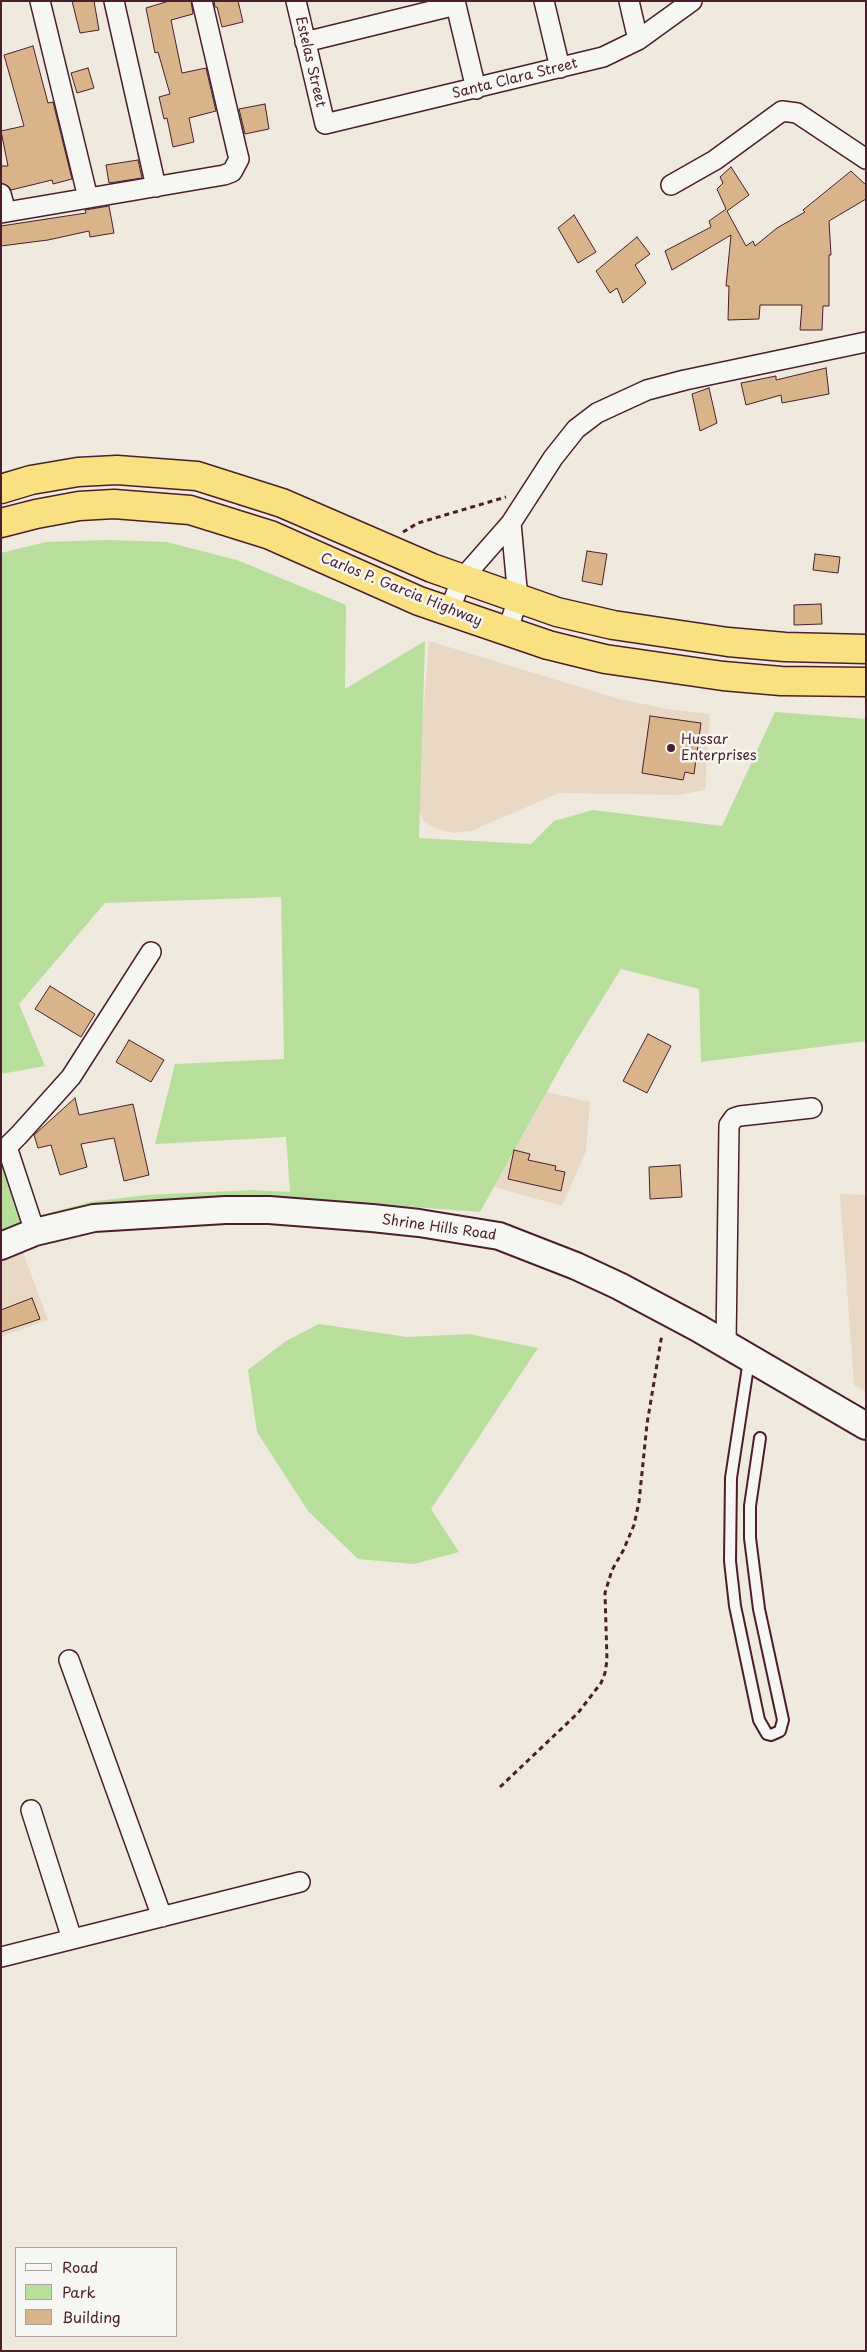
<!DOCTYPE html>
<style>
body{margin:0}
#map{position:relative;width:867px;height:2352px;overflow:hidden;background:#f0e9dd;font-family:"Playpen Sans",sans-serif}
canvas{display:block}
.frame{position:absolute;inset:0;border:2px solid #4a1f2b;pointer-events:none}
.legend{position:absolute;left:15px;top:2247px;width:162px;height:90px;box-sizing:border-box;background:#f6f6f2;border:1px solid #b1a0a2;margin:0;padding:6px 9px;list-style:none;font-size:15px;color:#4a1f2b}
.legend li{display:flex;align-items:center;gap:10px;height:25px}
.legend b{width:25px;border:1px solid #b1a0a2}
</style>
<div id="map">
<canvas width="867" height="2352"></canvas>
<div class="frame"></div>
<ul class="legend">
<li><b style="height:6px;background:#f6f6f2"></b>Road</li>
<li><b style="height:14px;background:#b7df9b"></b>Park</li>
<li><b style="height:14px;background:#d9b48a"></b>Building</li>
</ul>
</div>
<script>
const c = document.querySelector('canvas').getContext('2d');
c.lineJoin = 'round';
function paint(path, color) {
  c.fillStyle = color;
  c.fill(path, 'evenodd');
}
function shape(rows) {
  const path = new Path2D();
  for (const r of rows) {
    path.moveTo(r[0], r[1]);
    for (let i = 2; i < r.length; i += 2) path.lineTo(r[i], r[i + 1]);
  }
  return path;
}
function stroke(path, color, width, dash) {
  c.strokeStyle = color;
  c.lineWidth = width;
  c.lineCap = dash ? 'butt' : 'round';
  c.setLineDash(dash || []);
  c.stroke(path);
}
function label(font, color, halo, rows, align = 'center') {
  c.font = font + ' "Playpen Sans",sans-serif';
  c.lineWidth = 5;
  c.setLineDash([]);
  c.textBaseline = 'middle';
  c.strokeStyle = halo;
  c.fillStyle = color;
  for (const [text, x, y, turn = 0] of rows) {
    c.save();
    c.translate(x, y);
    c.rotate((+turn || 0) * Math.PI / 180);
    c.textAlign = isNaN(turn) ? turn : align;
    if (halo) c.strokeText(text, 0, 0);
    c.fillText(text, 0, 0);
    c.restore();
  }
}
paint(shape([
 [429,641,619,699,668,709,710,714,705,790,678,795,559,793,471,831,454,833,437,829,424,822,416,804],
 [547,1092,590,1102,586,1151,562,1206,494,1187],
 [840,1194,866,1195,866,1391,854,1385],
 [21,1247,48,1320,1,1337,1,1256]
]), '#e9d9c4');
paint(shape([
 [108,540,166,542,237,560,346,605,345,689,425,641,419,838,531,844,554,821,593,810,722,826,775,712,866,719,866,1041,701,1062,699,989,621,969,565,1059,480,1212,269,1196,148,1199,79,1209,1,1234,1,1149,31,1218,90,1202,146,1195,252,1190,290,1192,286,1137,155,1144,175,1064,284,1059,281,897,105,903,19,1004,45,1066,1,1074,1,553,46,542],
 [319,1324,407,1337,469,1334,538,1348,431,1509,459,1552,414,1564,358,1559,308,1511,257,1432,248,1370,286,1341]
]), '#b7df9b');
const building = shape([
 [72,1,94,1,99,30,80,33,72,1],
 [169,1,191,1,193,14,171,20,182,73,206,68,216,111,189,118,194,142,173,147,167,118,164,119,159,97,170,94,158,52,155,53,146,8,169,1],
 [214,1,238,1,243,22,222,27,217,7,215,7,214,1],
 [33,46,48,103,53,102,72,179,53,184,52,180,11,190,8,186,1,183,1,166,8,166,1,131,24,126,4,55,33,46],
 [88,68,94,88,77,93,71,73,88,68],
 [265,104,269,129,245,134,239,109,265,104],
 [138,160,142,178,109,183,106,165,138,160],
 [731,167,749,195,727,211,746,246,753,241,755,246,777,228,805,212,803,210,851,171,866,185,866,199,829,221,831,255,829,255,829,306,823,306,822,330,800,330,802,305,760,305,759,319,728,320,729,286,726,286,731,235,672,270,665,251,711,227,709,221,726,209,717,189,723,183,720,177,731,167],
 [109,206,114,233,90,237,89,231,48,240,1,246,1,226,86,213,85,210,109,206],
 [574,215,596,252,578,263,558,228,574,215],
 [637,237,650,254,635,265,646,283,623,303,617,288,610,293,596,271,637,237],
 [826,368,829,394,782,403,781,395,746,405,741,383,776,376,776,380,826,368],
 [709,388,717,423,700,431,692,394,709,388],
 [587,551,607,554,602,585,582,581,587,551],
 [815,554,840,557,838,573,813,570,815,554],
 [821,604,822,624,794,625,794,605,821,604],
 [650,716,701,723,694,774,685,772,683,780,642,773,650,716],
 [50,986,95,1014,81,1037,35,1009,50,986],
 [648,1034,671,1046,647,1093,623,1081,648,1034],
 [129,1040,164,1060,151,1082,116,1062,129,1040],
 [75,1098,79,1115,133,1104,149,1175,124,1181,114,1138,81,1144,87,1167,60,1175,51,1145,38,1148,34,1135,75,1098],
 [514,1150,530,1154,528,1160,556,1166,555,1170,565,1172,561,1191,508,1179,514,1150],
 [680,1165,682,1197,650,1199,649,1167,680,1165],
 [32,1298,40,1319,1,1332,1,1310,32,1298]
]);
paint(building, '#d9b48a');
stroke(building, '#4a1f2b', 1);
const lane = shape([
 [749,1360,731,1478,730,1561,735,1606,759,1720,767,1734,771,1735,780,1731,783,1720,759,1609,750,1538,750,1506,760,1438]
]);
const street = shape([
 [40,1,88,198],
 [114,1,156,187],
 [296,1,325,124,603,57,638,40,692,1],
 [455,1,476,89],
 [544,1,560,68],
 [629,1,638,40],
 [305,42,456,5],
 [671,185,715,160,782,111,797,113,866,159],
 [1,194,6,212],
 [1,213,224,175,232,172,239,159,237,151,202,1],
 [449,612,461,580,511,523,553,458,576,429,597,413,647,390,685,380,866,342],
 [507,632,518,599,511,523],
 [7,1147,35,1232],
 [1,1149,7,1147,19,1135,71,1077,151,952],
 [726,1344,729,1125,734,1118,740,1116,812,1108],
 [69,1660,162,1917],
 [31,1810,72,1939],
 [1,1957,300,1882]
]);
const secondary = shape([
 [1,1246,35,1232,94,1218,225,1210,269,1210,372,1218,419,1223,499,1236,576,1266,619,1286,698,1328,866,1426]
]);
const highway = shape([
 [1,489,31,480,78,472,117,470,197,476,282,503,432,568,557,612,613,625,728,642,785,647,866,649],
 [1,523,36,514,79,506,114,504,190,510,270,535,419,601,548,645,605,659,723,676,781,681,866,682]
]);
stroke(lane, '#4a1f2b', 14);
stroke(street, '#4a1f2b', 22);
stroke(secondary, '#4a1f2b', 30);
stroke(highway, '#4a1f2b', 31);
stroke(shape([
 [403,532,418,523,506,497],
 [500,1787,578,1713,601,1683,605,1673,607,1660,605,1593,612,1570,623,1551,634,1525,639,1502,647,1424,662,1334]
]), '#4a1f2b', 3, [5, 4]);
stroke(lane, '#f6f6f2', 10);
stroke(street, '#f6f6f2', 19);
stroke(secondary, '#f6f6f2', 26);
stroke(highway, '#f9e181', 28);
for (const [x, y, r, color] of [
 [671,748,5,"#4a1f2b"]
]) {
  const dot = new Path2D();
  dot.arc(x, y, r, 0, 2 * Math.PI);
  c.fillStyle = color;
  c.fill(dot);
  stroke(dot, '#f6f6f2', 2);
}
label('14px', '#4a1f2b', '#f6f6f2', [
 ["Estelas Street",310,62,77],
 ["Santa Clara Street",515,79,-14],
 ["Carlos P. Garcia Highway",401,590,22],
 ["Shrine Hills Road",439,1228,8]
]);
label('14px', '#4a1f2b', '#f6f6f2', [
 ["Hussar",681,740],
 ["Enterprises",681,756]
], 'left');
</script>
